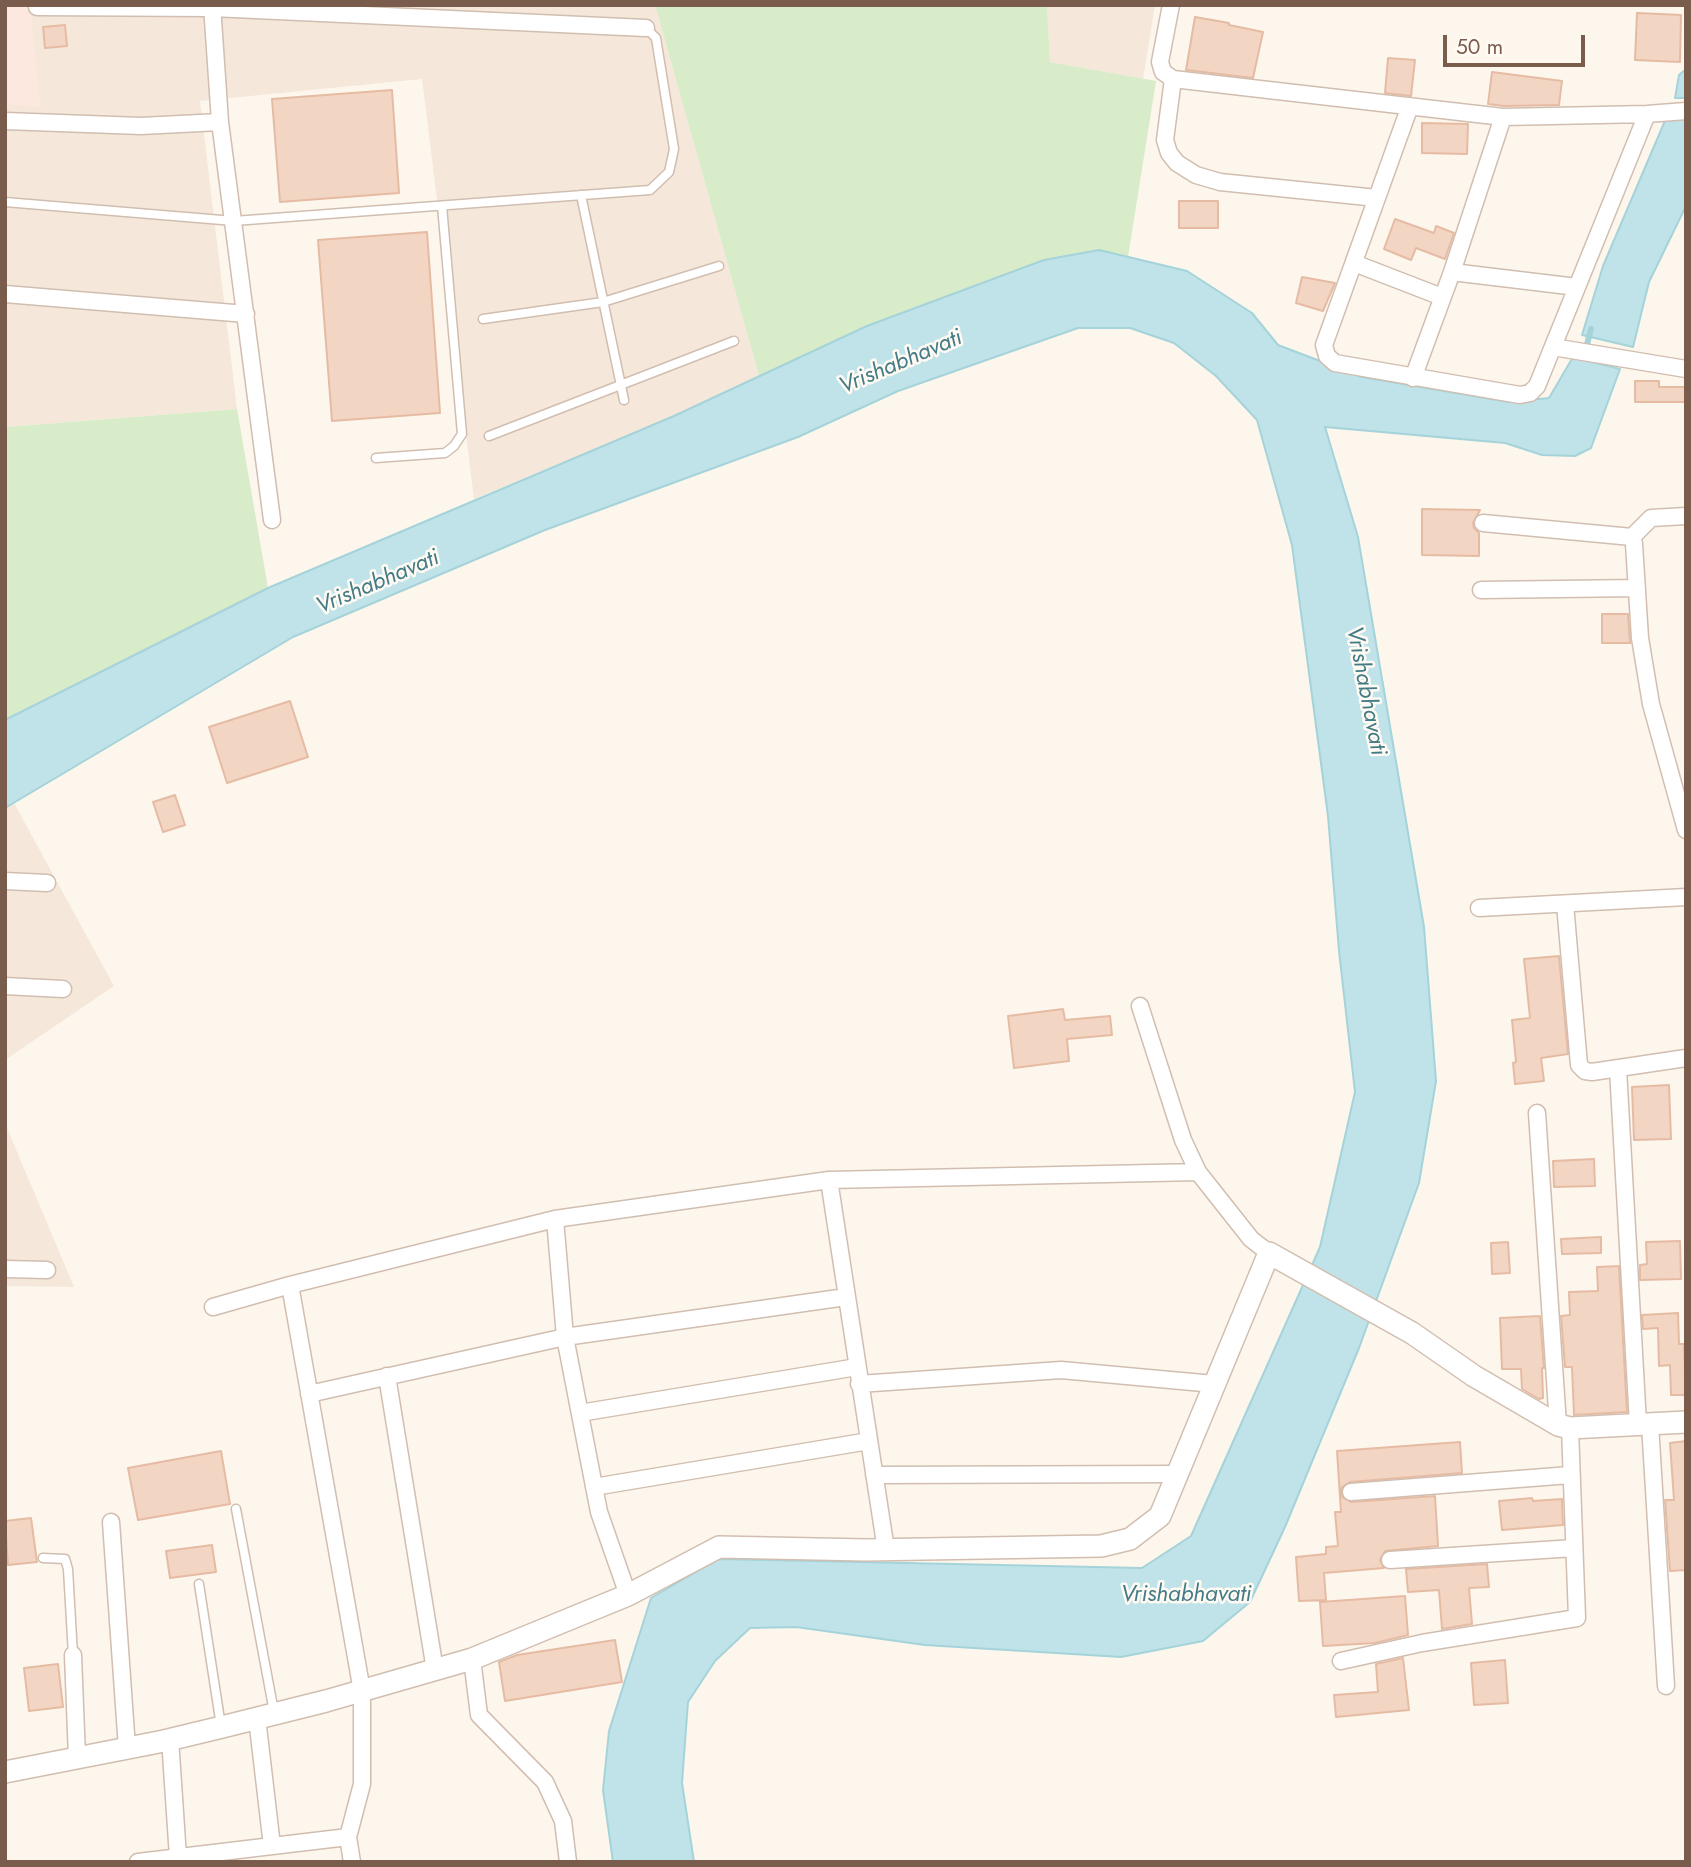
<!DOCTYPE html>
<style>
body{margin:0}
#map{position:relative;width:1691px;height:1867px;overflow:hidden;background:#fdf6ec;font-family:Jost,sans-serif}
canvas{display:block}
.frame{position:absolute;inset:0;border:7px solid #7a5c4d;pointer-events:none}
.scale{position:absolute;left:1443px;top:35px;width:142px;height:32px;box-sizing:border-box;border:4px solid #7a5c4d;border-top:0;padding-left:9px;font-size:21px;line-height:24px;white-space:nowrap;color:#7a5c4d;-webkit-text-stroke:5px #fffaf3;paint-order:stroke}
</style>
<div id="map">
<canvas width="1691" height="1867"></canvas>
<div class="frame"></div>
<div class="scale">50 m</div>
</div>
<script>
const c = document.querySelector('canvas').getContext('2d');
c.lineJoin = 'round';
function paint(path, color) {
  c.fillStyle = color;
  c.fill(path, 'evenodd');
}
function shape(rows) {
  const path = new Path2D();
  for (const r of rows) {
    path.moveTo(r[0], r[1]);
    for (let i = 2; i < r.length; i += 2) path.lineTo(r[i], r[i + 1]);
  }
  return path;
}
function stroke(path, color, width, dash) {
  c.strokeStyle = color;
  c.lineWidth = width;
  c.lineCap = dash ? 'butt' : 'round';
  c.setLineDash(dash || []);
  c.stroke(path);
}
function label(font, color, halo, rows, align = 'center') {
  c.font = font + ' Jost,sans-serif';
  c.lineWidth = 5;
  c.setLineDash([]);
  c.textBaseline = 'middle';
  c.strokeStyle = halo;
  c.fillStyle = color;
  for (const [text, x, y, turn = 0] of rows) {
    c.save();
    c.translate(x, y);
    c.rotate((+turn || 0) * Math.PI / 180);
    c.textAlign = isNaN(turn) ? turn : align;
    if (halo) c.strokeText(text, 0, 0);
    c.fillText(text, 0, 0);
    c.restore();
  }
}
paint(shape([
 [5,5,655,5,759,376,674,416,474,499,422,79,200,101,237,409,5,427],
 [1047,5,1155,5,1143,79,1050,62],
 [14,803,114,986,5,1060,5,808],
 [5,1123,74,1287,5,1286]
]), '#f5e8da');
paint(shape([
 [5,5,30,5,40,107,5,104]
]), '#fde8e0');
paint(shape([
 [655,5,1047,5,1050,62,1156,81,1128,257,1099,250,867,326,759,376],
 [237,409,268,588,5,720,5,427]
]), '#d8ecc9');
const water = shape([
 [1686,69,1686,98,1675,98,1679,75,1686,69],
 [1667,116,1686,116,1686,206,1649,282,1633,347,1582,335,1603,266,1667,116],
 [1099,250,1187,271,1252,313,1278,345,1362,377,1509,402,1549,398,1573,357,1620,369,1591,448,1575,456,1542,455,1505,443,1325,427,1358,537,1424,927,1436,1081,1419,1183,1359,1348,1285,1527,1250,1602,1203,1641,1121,1657,925,1645,796,1627,750,1628,715,1661,688,1702,682,1783,694,1862,613,1862,603,1790,609,1731,651,1598,718,1559,1142,1568,1191,1536,1320,1247,1355,1092,1339,951,1328,816,1292,545,1257,420,1216,376,1174,343,1130,328,1078,328,898,391,798,437,545,530,293,637,5,808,5,720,268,588,674,416,867,326,1044,260,1099,250]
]);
paint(water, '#bfe3e8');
stroke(water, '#a5d3da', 2);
stroke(shape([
 [1585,352,1591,329]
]), '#a5d3da', 6);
const building = shape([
 [1637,13,1681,15,1680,62,1635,60,1637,13],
 [1195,17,1229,23,1229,25,1263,32,1253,78,1186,70,1195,17],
 [65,25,67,46,45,48,43,27,65,25],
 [1388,58,1415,60,1411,96,1385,93,1388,58],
 [1492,72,1562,81,1559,105,1504,106,1488,104,1492,72],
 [392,90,399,193,280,202,272,99,392,90],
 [1422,123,1468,124,1467,154,1422,153,1422,123],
 [1179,201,1218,201,1218,228,1179,228,1179,201],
 [1395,219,1434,233,1436,226,1454,233,1445,259,1416,248,1411,260,1384,249,1395,219],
 [427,232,440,413,332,421,318,240,427,232],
 [1302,277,1335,283,1323,311,1296,303,1302,277],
 [1635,381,1659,381,1659,387,1686,387,1686,402,1635,402,1635,381],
 [1422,509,1480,510,1473,523,1474,528,1479,533,1479,556,1422,555,1422,509],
 [1602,614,1628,614,1630,643,1602,643,1602,614],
 [290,701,308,757,227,783,209,727,290,701],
 [175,795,185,825,163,832,153,802,175,795],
 [1559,956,1568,1054,1541,1058,1544,1081,1515,1084,1513,1063,1516,1062,1512,1020,1530,1018,1524,959,1559,956],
 [1063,1009,1065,1020,1110,1016,1112,1035,1067,1039,1069,1061,1014,1068,1008,1016,1063,1009],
 [1669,1085,1671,1139,1634,1140,1632,1087,1669,1085],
 [1594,1159,1595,1186,1554,1187,1553,1161,1594,1159],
 [1601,1237,1601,1253,1562,1254,1561,1239,1601,1237],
 [1680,1241,1681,1279,1640,1280,1640,1265,1647,1264,1646,1242,1680,1241],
 [1508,1242,1510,1273,1492,1274,1491,1243,1508,1242],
 [1619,1266,1627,1412,1574,1415,1572,1367,1565,1367,1561,1316,1570,1315,1569,1292,1598,1291,1597,1267,1619,1266],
 [1678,1313,1679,1344,1684,1344,1686,1395,1671,1395,1670,1365,1659,1366,1658,1328,1643,1329,1642,1315,1678,1313],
 [1540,1316,1544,1368,1542,1368,1543,1398,1539,1399,1522,1389,1521,1369,1502,1369,1500,1318,1540,1316],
 [1686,1441,1686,1570,1670,1571,1665,1500,1674,1500,1670,1443,1686,1441],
 [1460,1442,1462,1473,1350,1482,1341,1488,1342,1497,1351,1502,1435,1496,1438,1546,1385,1551,1380,1560,1384,1568,1324,1573,1326,1600,1299,1601,1296,1557,1326,1554,1326,1547,1338,1546,1335,1512,1341,1512,1337,1451,1460,1442],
 [221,1451,230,1504,138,1520,128,1468,221,1451],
 [1532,1498,1533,1501,1562,1499,1563,1525,1502,1530,1499,1501,1532,1498],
 [31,1518,37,1562,8,1565,5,1521,31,1518],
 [212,1545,216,1572,170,1578,166,1551,212,1545],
 [1487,1564,1489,1587,1469,1588,1472,1624,1442,1629,1439,1590,1408,1592,1406,1569,1487,1564],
 [1405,1596,1408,1635,1375,1643,1323,1646,1320,1602,1405,1596],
 [615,1640,622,1682,505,1701,499,1662,517,1655,615,1640],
 [1403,1658,1409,1710,1336,1717,1334,1695,1378,1692,1376,1664,1403,1658],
 [1505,1660,1508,1703,1474,1705,1471,1663,1505,1660],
 [58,1664,63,1707,29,1711,24,1668,58,1664]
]);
paint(building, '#f3d5c3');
stroke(building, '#e6bba3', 2);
const service = shape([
 [581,195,624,400],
 [5,202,234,221,650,190,669,172,674,149,656,38,646,28],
 [483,319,603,302,719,266],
 [489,436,734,341],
 [376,458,445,453,454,446,462,434,442,206],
 [236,1509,274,1712],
 [43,1558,65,1559,68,1569,73,1655],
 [199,1584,221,1726]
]);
const minor = shape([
 [1171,5,1160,62,1163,72,1173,79,1503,117,1647,114,1686,111],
 [37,7,212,8,646,28],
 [1173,79,1165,140,1169,153,1177,163,1196,175,1220,182,1377,198],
 [1410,106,1324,345,1327,356,1335,363,1520,395,1530,393,1537,386,1647,114],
 [5,121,141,126,220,122,212,5],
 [220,122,272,520],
 [1354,263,1442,297],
 [1452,272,1577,287],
 [5,294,246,314],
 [1553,347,1686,369],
 [1413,378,1452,272,1503,117],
 [1686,516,1651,518,1632,537,1634,544,1640,638,1651,704,1686,830],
 [1483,523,1632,537],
 [1481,590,1637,588],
 [5,881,47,883],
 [1565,904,1579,1065,1585,1071,1592,1072,1686,1058],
 [1479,908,1686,897],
 [5,986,63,989],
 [1140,1006,1183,1140,1198,1172,1251,1239,1269,1253],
 [1618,1069,1638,1424],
 [1537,1113,1558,1425],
 [829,1180,1198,1172],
 [5,1269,47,1270],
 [213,1307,290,1285],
 [387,1376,435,1670],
 [859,1384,1061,1370,1214,1384],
 [309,1394,565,1337,555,1219],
 [580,1413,857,1367],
 [1650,1424,1666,1686],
 [874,1475,1177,1474],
 [594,1487,869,1441],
 [1351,1492,1570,1475],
 [111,1522,127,1748],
 [1390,1560,1574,1548],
 [628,1595,599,1512,565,1337,846,1297],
 [73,1655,77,1758],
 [472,1659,479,1715,545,1782,563,1821,568,1862],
 [1341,1661,1422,1643,1577,1618,1570,1428],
 [257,1718,272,1846],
 [170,1739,178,1857],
 [348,1837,362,1784,362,1691,290,1285,555,1219,829,1180,886,1550],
 [138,1862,348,1837,352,1862]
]);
const tertiary = shape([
 [5,1772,164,1741,222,1727,326,1701,472,1659,628,1595,719,1547,866,1550,1101,1546,1130,1539,1160,1516,1269,1253,1412,1333,1474,1376,1558,1425,1570,1428,1686,1422]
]);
stroke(service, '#d1beb0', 11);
stroke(minor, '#d1beb0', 19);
stroke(tertiary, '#d1beb0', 24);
stroke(service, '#fff', 8);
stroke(minor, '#fff', 16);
stroke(tertiary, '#fff', 21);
label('italic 23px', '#437c86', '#fffaf3', [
 ["Vrishabhavati",901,363,-23],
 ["Vrishabhavati",378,583,-23],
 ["Vrishabhavati",1365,691,79],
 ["Vrishabhavati",1186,1595]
]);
</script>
